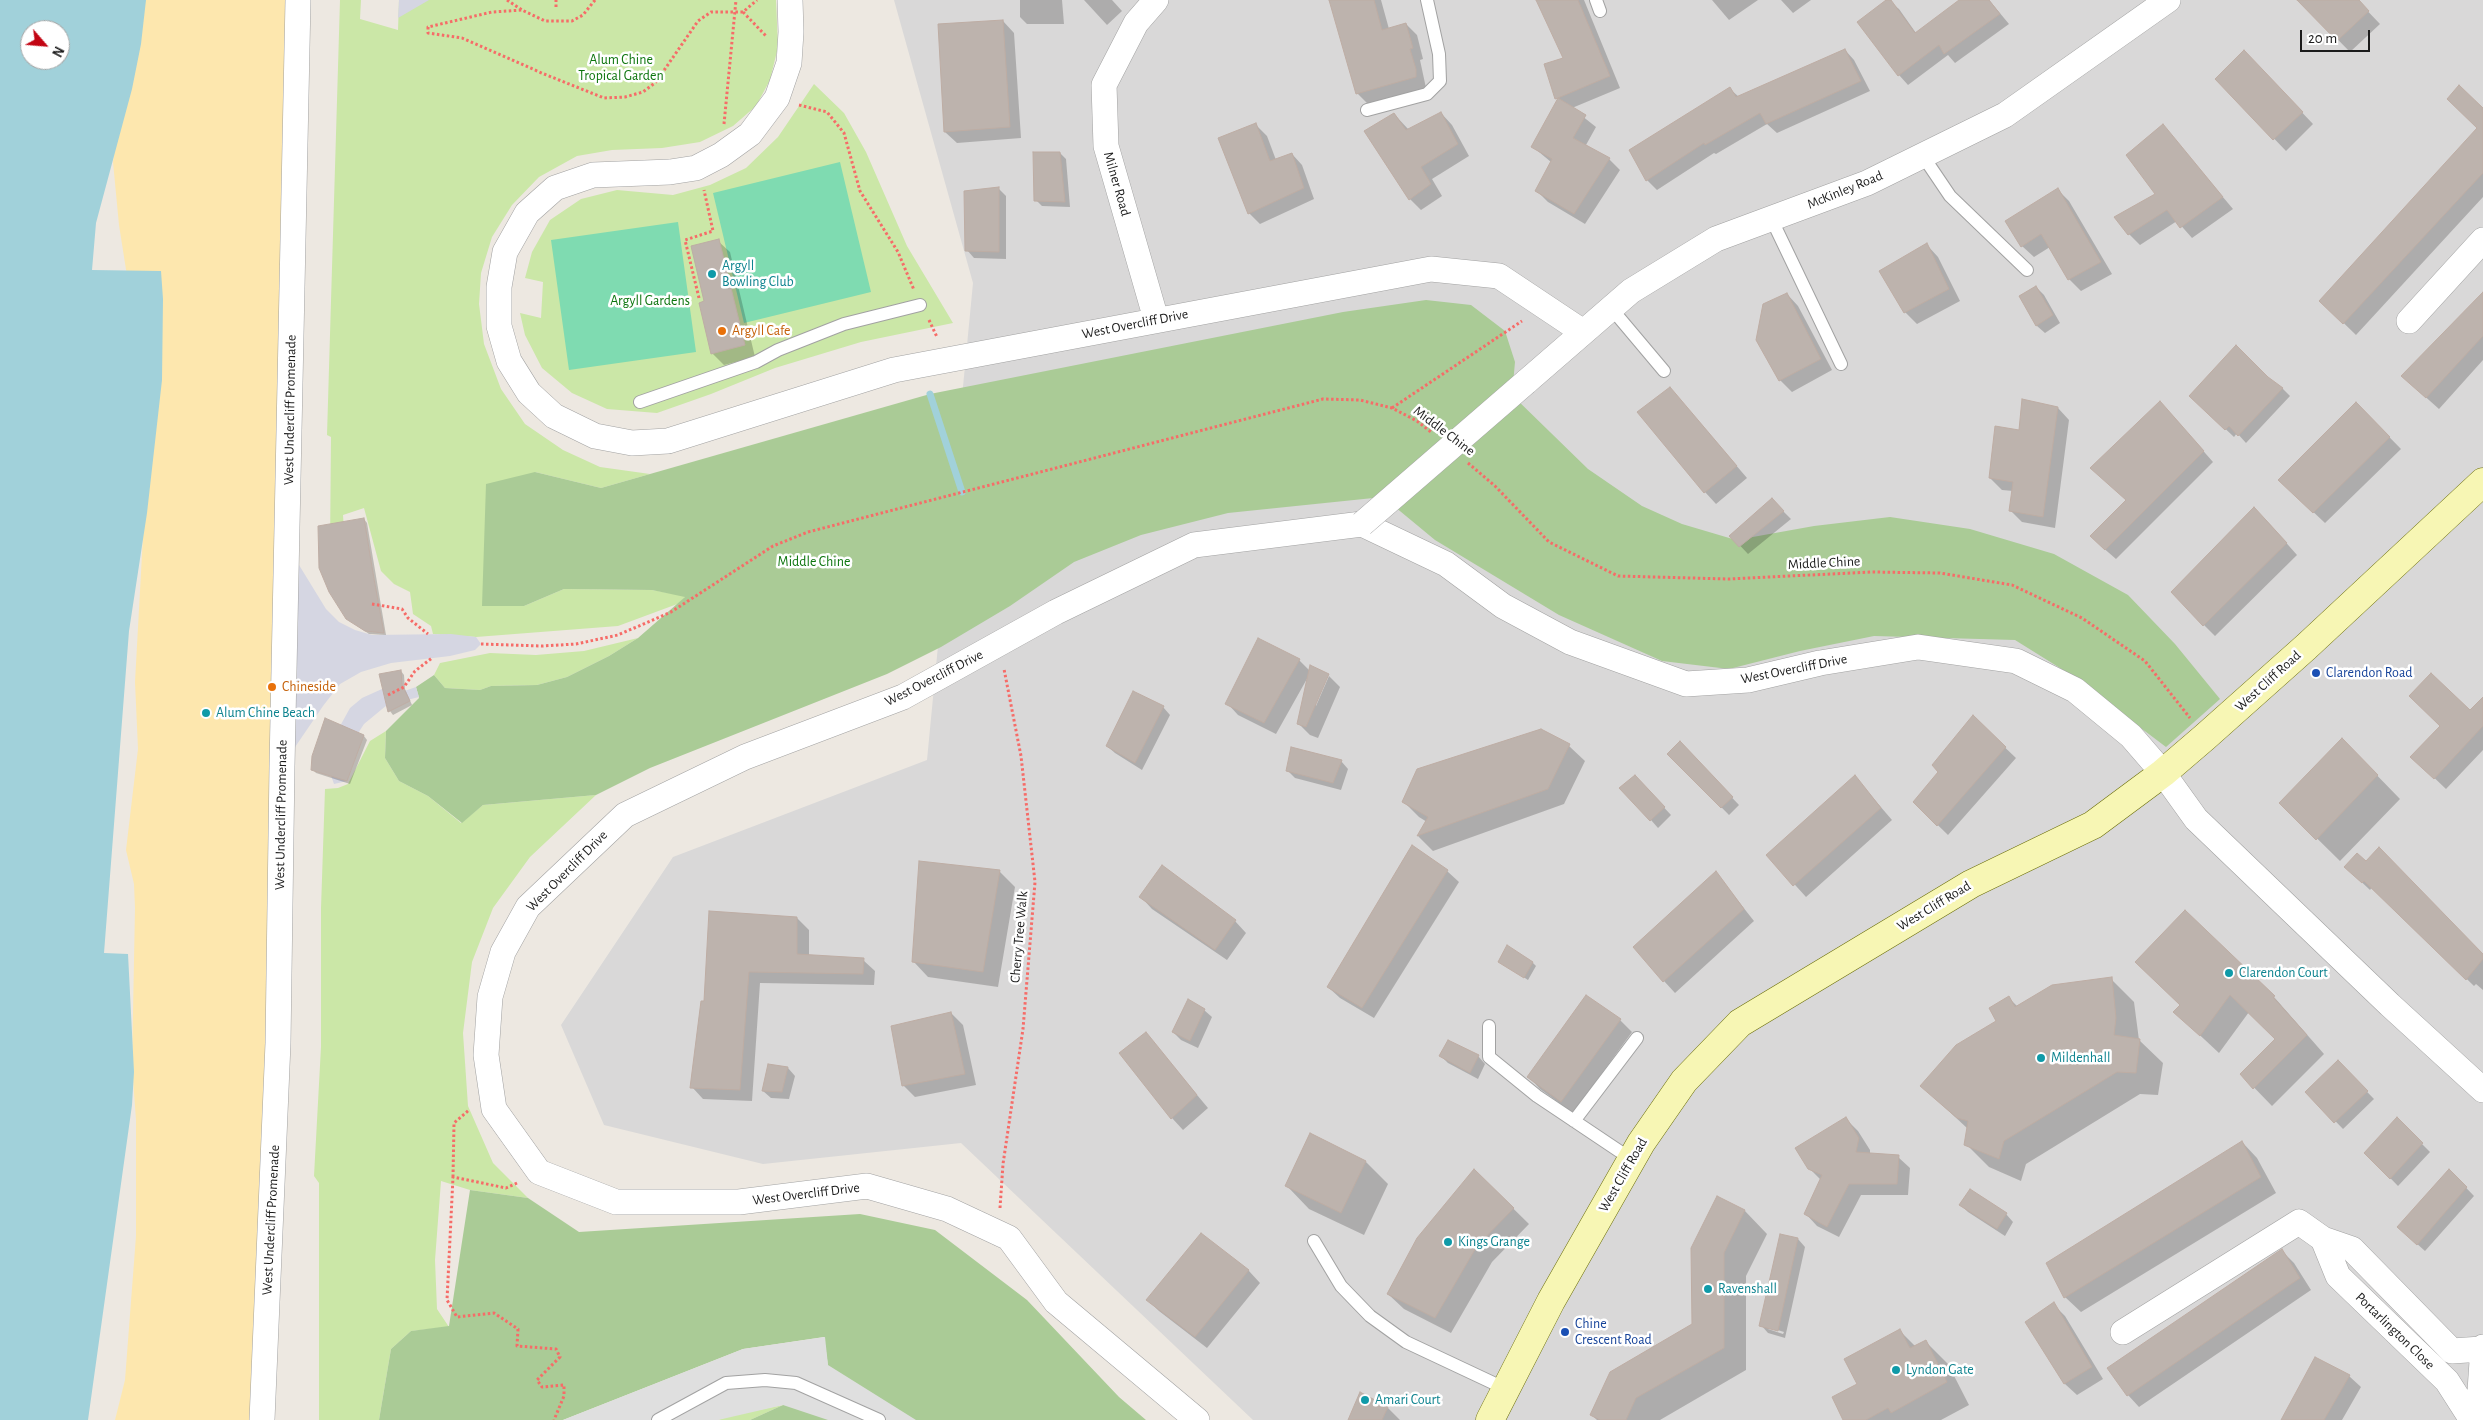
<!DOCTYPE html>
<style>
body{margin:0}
#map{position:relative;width:2483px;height:1420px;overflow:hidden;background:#ede8e1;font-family:"Alegreya Sans",sans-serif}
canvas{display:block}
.north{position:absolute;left:20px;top:20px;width:50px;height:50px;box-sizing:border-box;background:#fff;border:1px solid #a4a4a4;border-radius:50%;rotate:117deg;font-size:14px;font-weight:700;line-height:20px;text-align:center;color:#1b1b1b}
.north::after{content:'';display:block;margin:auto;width:18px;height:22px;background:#c20513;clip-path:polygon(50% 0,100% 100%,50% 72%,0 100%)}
.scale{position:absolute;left:2300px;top:30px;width:70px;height:22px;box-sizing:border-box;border:2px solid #1b1b1b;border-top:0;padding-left:6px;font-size:15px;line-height:18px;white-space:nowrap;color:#1b1b1b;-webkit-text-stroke:4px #fff;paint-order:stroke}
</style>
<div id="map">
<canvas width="2483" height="1420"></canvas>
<div class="north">N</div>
<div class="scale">20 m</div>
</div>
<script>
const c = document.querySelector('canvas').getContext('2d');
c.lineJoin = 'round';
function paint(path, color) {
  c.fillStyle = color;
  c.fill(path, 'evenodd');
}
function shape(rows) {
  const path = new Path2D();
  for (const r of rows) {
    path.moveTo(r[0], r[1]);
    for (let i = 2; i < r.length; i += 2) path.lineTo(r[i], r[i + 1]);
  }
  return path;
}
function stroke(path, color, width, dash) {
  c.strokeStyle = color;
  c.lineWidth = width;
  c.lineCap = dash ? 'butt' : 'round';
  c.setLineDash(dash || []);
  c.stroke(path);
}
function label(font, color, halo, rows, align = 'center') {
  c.font = font + ' "Alegreya Sans",sans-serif';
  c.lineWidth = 5;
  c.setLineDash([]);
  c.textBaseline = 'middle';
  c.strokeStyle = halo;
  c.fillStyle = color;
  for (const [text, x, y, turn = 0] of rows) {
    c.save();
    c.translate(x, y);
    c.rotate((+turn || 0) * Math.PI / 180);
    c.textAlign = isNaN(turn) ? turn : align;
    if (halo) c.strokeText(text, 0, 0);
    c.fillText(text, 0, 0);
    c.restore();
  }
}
paint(shape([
 [894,0,2483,0,2483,1420,1253,1420,961,1143,763,1164,604,1125,561,1025,673,857,927,760,973,283]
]), '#d9d8d8');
paint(shape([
 [340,0,361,0,360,19,398,30,399,0,776,0,778,47,770,80,756,106,733,126,700,142,662,148,612,150,577,156,539,177,512,205,492,237,481,273,479,304,484,344,501,389,525,424,563,450,600,467,650,474,601,488,535,472,524,606,564,589,652,590,686,596,680,603,618,626,476,637,433,634,431,626,413,614,410,592,394,584,381,571,364,508,343,515,345,545,330,548,331,437,327,435],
 [814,84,844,113,866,152,907,246,953,323,861,342,775,368,711,394,657,413,607,409,572,393,542,368,525,335,520,313,541,318,543,282,525,278,532,252,550,220,581,199,617,190,673,195,710,185,746,168,778,137],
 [638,638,609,656,567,677,537,685,491,686,480,690,445,688,434,675,440,663,490,653,536,655,584,651],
 [386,731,385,758,399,781,428,796,461,823,483,805,596,795,530,857,493,908,472,962,463,1033,468,1106,493,1163,528,1198,470,1190,441,1181,435,1260,437,1309,449,1327,411,1331,391,1349,379,1420,319,1420,319,1183,314,1176,321,1047,321,908,325,789,338,788,348,784,370,741],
 [783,1405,750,1420,718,1420,733,1415]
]), '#cbe7a7');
paint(shape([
 [1426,300,1471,305,1505,331,1515,362,1512,395,1588,469,1642,506,1682,524,1736,540,1814,526,1890,517,1970,529,2054,554,2128,595,2175,644,2220,699,2166,747,2068,673,2015,640,1874,636,1800,651,1729,669,1662,661,1559,615,1435,540,1383,497,1228,513,1141,535,1074,562,1010,606,941,647,887,674,650,768,596,795,483,805,462,823,428,796,399,781,385,758,386,731,419,698,416,687,434,675,445,688,480,690,491,686,537,685,567,677,609,656,638,638,685,597,652,590,564,589,524,606,482,606,486,484,535,472,601,488,930,394,1343,312],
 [470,1190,528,1198,579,1232,860,1214,935,1230,1027,1300,1119,1397,1146,1420,750,1420,783,1405,828,1366,824,1337,743,1349,563,1420,379,1420,391,1349,411,1331,449,1326]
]), '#aacb96');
paint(shape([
 [126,0,289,0,274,778,254,1420,115,1420,125,1380,136,1236,136,1120,132,1065,135,908,134,884,126,850,138,749,135,682,145,500,133,314,119,225,113,162,124,71]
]), '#fde7ae');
paint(shape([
 [840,162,871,292,744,323,713,193],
 [678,222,696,352,569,370,551,240]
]), '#7fdbb1');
paint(shape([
 [825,1337,828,1365,916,1420,828,1420,783,1405,718,1420,563,1420,743,1349]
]), '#dfdfdf');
paint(shape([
 [399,0,429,0,398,18],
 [280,534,326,609,339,622,355,630,372,635,451,634,476,637,481,644,475,650,450,656,391,663,361,672,340,684,323,706,274,778],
 [416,687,419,697,387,705,364,724,355,738,347,781,334,784,327,764,334,737,350,708,362,698,382,689,386,690,390,696]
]), '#d5d6e2');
paint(shape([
 [0,0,146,0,141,44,132,89,96,223,92,270,161,271,163,299,162,380,147,513,129,631,104,953,128,954,134,1072,132,1105,88,1420,0,1420],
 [30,30,60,30,60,60,30,60]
]), '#a1d1da');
paint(shape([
 [1020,0,1062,0,1064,24,1027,24,1020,17],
 [1084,0,1112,0,1122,11,1107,25],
 [1330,0,1381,0,1389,29,1406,24,1417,35,1423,59,1420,60,1426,88,1368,104,1357,93],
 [1538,0,1584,0,1620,88,1572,108,1596,127,1586,145,1609,159,1620,170,1585,224,1548,202,1537,191,1551,162,1533,147,1558,100,1557,98,1564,59],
 [1712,0,1758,0,1729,20],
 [1781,0,1811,0,1793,13],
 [1888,0,1899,9,1916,33,1961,0,1989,0,2009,24,1955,63,1948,55,1908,85,1899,75],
 [2299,0,2357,0,2380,24,2350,52],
 [1003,21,1014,33,1021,138,957,143,945,132],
 [1845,50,1854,60,1870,91,1777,133,1767,124,1716,154,1714,153,1657,190,1647,180,1631,150,1730,89,1739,97],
 [2255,63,2313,124,2286,151,2217,79],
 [1441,113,1452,125,1469,156,1432,179,1442,196,1421,210,1410,199,1394,114,1409,130],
 [1256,125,1267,136,1276,160,1292,154,1302,165,1314,199,1260,224,1249,213],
 [2163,126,2233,209,2192,238,2177,221,2140,245,2129,234,2157,194],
 [1060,153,1066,159,1070,207,1042,206,1036,200],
 [2483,169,2483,197,2356,335,2321,301],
 [998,188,1006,196,1006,259,974,258,967,250],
 [2058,190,2069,201,2112,274,2081,291,2069,279,2050,247,2034,257,2022,246],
 [718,241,730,252,755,357,724,365,712,353,706,302],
 [1927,245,1938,257,1960,301,1917,324,1905,312,1881,271],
 [2036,287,2044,295,2060,323,2045,333,2037,326,2020,296],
 [1787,294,1798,306,1832,370,1792,392,1780,380,1758,340],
 [2483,294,2483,360,2439,409,2402,376],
 [2282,388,2290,396,2246,443,2237,433,2234,437,2198,403],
 [1681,401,1747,478,1716,504,1705,492],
 [2356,403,2401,449,2325,523,2291,491],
 [2058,408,2069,420,2055,528,2022,522,2010,510,2013,491,2002,490,1990,478,2020,432],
 [2170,413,2213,462,2116,559,2101,546,2127,501],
 [1779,507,1791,519,1748,554,1731,536],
 [364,519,367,523,386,635,369,634,347,619],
 [2266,520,2297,555,2215,636,2204,625],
 [1299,660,1310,671,1316,706,1329,676,1340,687,1318,738,1310,735,1298,723,1308,677,1276,734,1238,715,1227,703],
 [401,671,404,675,405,689,412,705,393,715,390,711,380,675],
 [2483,698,2483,750,2446,789,2424,768],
 [1163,707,1170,715,1142,770,1115,753,1107,746],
 [1973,717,2016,758,1948,835,1914,802,1940,771],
 [1541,730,1569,746,1585,761,1564,804,1433,851,1418,836,1427,822,1419,817,1403,801],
 [364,736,367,740,350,784,316,773,312,769],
 [1680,743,1739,805,1729,815,1669,754],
 [1341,761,1348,769,1341,790,1295,778,1287,770],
 [2365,763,2400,799,2340,861,2281,803],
 [1855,777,1892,820,1806,897,1768,855],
 [1643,785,1671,815,1658,828,1651,820],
 [999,871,1015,887,998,987,928,977,913,961],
 [1447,871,1459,882,1374,1018,1340,998,1328,987],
 [1716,873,1754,921,1675,993,1664,981],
 [2353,874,2483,956,2483,990,2476,984,2474,986,2372,887,2370,890],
 [1141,897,1235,921,1246,933,1227,960,1152,909],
 [797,918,809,930,809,956,863,960,875,971,874,985,760,983,752,1101,703,1099,692,1087,705,1002],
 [1499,961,1532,962,1536,966,1528,980],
 [2111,979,2134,1002,2139,1040,2163,1063,2158,1095,2140,1094,2026,1164,2021,1181,1989,1167,1966,1144,1968,1129,1922,1086,1998,1021,2009,998,2018,1007],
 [2155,980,2274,997,2324,1054,2272,1106,2241,1074,2277,1039,2249,1012,2219,1053,2175,1012,2181,1005],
 [1586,997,1620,1020,1632,1032,1573,1113,1540,1089,1529,1077],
 [1204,1010,1212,1017,1198,1048,1181,1040,1173,1032],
 [951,1013,963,1025,976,1085,915,1097,903,1085],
 [1146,1034,1208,1108,1183,1130,1172,1118],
 [1441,1056,1478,1056,1485,1064,1478,1079,1448,1063],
 [2338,1062,2374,1099,2343,1129,2307,1092],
 [788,1068,795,1076,789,1099,771,1098,763,1091],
 [1846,1119,1858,1131,1870,1150,1870,1154,1898,1157,1910,1168,1908,1195,1861,1195,1839,1237,1817,1226,1806,1214,1821,1180,1809,1168],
 [2397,1119,2430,1152,2398,1186,2366,1153],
 [2242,1142,2257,1158,2276,1193,2081,1312,2065,1297],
 [1366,1162,1388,1184,1364,1235,1309,1209,1287,1186],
 [1474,1170,1529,1224,1492,1262,1451,1333,1404,1309,1388,1294],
 [2450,1171,2474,1196,2425,1251,2406,1234],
 [1718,1198,1745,1211,1767,1234,1746,1276,1746,1370,1660,1420,1597,1420,1592,1415,1693,1325],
 [1961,1205,2006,1214,2013,1222,2005,1236,1968,1212],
 [1201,1235,1249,1271,1260,1283,1207,1348,1159,1311,1148,1300],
 [1798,1239,1805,1247,1785,1338,1768,1333,1761,1325],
 [1768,1327,1784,1332,1783,1334,1768,1329],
 [2282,1251,2294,1263,2311,1290,2139,1407,2128,1395],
 [2053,1304,2065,1316,2103,1379,2077,1395,2065,1384,2027,1322],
 [1900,1331,1916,1347,1926,1342,1948,1364,1969,1405,1941,1420,1845,1420,1859,1384],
 [2349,1376,2361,1387,2342,1420,2282,1420],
 [1388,1408,1400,1420,1349,1420]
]), '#0003');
stroke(shape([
 [930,394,962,492]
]), '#a1d1da', 7);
const building = shape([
 [1329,0,1374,0,1382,30,1406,23,1413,48,1410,49,1416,69,1416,77,1356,94,1329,0],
 [1536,0,1578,0,1610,76,1558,98,1586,115,1573,138,1610,158,1574,214,1535,191,1552,159,1531,147,1558,98,1555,99,1544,64,1563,58,1536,0],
 [1886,0,1891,0,1915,33,1959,0,1989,0,2000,14,1944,54,1939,45,1898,76,1857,22,1886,0],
 [2297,0,2359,0,2369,11,2337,41,2297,0],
 [1003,20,1010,127,944,132,938,24,1003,20],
 [1845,49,1861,81,1766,124,1760,113,1705,145,1704,143,1646,181,1629,150,1730,87,1736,97,1845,49],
 [2244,50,2303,112,2273,140,2215,79,2244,50],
 [2459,85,2483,108,2483,173,2343,324,2319,301,2477,128,2447,99,2459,85],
 [1441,112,1458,144,1421,167,1431,184,1409,200,1364,131,1394,113,1406,130,1441,112],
 [1256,123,1270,161,1292,153,1304,188,1248,214,1218,138,1256,123],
 [2163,124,2223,197,2180,228,2167,210,2128,235,2114,217,2155,194,2126,155,2163,124],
 [1033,152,1060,152,1065,202,1034,201,1033,152],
 [999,187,999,252,965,251,964,191,999,187],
 [2058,188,2101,262,2068,280,2041,234,2021,247,2005,221,2058,188],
 [719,239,745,345,711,354,699,303,704,301,691,246,719,239],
 [1927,243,1949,289,1904,313,1879,271,1927,243],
 [2036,286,2053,315,2036,326,2019,296,2036,286],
 [2483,292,2483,336,2426,398,2401,376,2483,292],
 [1787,293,1821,359,1779,381,1756,340,1763,304,1787,293],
 [2236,345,2268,377,2283,388,2238,436,2229,426,2225,430,2189,396,2236,345],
 [1670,387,1737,466,1704,493,1637,412,1670,387],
 [2022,399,2058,407,2043,517,2009,511,2013,482,1989,478,1995,426,2019,430,2022,399],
 [2160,401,2204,451,2105,550,2090,536,2126,500,2090,468,2160,401],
 [2356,402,2390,437,2313,513,2278,480,2356,402],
 [1772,498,1784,511,1739,547,1729,536,1772,498],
 [2254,507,2287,543,2203,626,2171,592,2254,507],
 [364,518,374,579,384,633,365,631,346,619,329,592,319,568,318,526,364,518],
 [1258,638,1300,659,1264,723,1225,704,1258,638],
 [1310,665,1329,674,1306,727,1297,724,1310,665],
 [401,670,402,685,410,701,388,712,379,674,401,670],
 [2431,673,2470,710,2483,697,2483,726,2434,779,2410,757,2440,726,2409,696,2431,673],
 [1133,691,1164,706,1135,763,1106,746,1133,691],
 [1973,715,2006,747,1937,826,1913,802,1938,772,1932,765,1973,715],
 [325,718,364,735,347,781,311,770,312,756,325,718],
 [1541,729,1570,744,1548,789,1417,836,1428,817,1402,802,1417,769,1541,729],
 [2342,738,2378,775,2316,840,2279,803,2342,738],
 [1680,741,1733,797,1721,808,1667,754,1680,741],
 [1291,747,1342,760,1333,783,1286,771,1291,747],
 [1635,775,1665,807,1650,821,1619,788,1635,775],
 [1855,775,1881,808,1793,886,1766,855,1855,775],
 [1412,845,1448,870,1362,1008,1327,987,1412,845],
 [2379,847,2483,954,2483,959,2466,980,2364,881,2362,883,2344,867,2357,853,2366,861,2379,847],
 [919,861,1000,870,983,972,912,962,919,861],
 [1162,865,1236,920,1215,950,1139,897,1162,865],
 [1716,871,1744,909,1663,982,1633,947,1716,871],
 [2185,910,2275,996,2273,997,2307,1035,2253,1089,2240,1074,2275,1039,2230,995,2200,1036,2173,1012,2180,1005,2135,962,2185,910],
 [709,911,797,917,797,954,864,958,863,974,749,972,740,1090,690,1088,701,1001,704,1001,709,911],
 [1507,945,1533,962,1524,978,1498,962,1507,945],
 [2112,977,2116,1018,2114,1035,2140,1039,2136,1073,2117,1072,2004,1141,1999,1159,1964,1145,1968,1121,1957,1118,1920,1086,1956,1045,1996,1021,1989,1008,2009,996,2015,1007,2052,985,2112,977],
 [1586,995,1621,1019,1561,1102,1527,1077,1586,995],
 [1188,999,1205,1009,1190,1041,1172,1032,1188,999],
 [951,1012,965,1074,902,1086,891,1026,951,1012],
 [1146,1032,1197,1095,1171,1119,1119,1053,1146,1032],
 [1448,1040,1479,1055,1470,1073,1439,1056,1448,1040],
 [2338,1060,2368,1091,2334,1123,2305,1092,2338,1060],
 [768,1064,788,1067,782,1092,762,1091,768,1064],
 [1846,1117,1859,1138,1856,1152,1899,1155,1897,1184,1849,1184,1827,1227,1804,1214,1822,1175,1808,1169,1795,1148,1846,1117],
 [2397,1117,2423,1143,2390,1179,2364,1153,2397,1117],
 [1310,1133,1366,1161,1341,1213,1285,1186,1310,1133],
 [2242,1141,2261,1177,2064,1298,2046,1263,2242,1141],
 [1474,1169,1514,1208,1477,1246,1435,1318,1387,1294,1417,1238,1474,1169],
 [2449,1169,2467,1187,2417,1245,2397,1227,2449,1169],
 [1970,1189,2007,1213,1997,1229,1959,1205,1970,1189],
 [1717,1196,1745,1210,1724,1253,1724,1348,1636,1398,1626,1420,1600,1420,1590,1415,1610,1372,1692,1324,1691,1248,1717,1196],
 [1201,1233,1249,1270,1195,1337,1146,1300,1201,1233],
 [1780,1234,1798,1238,1778,1331,1759,1326,1780,1234],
 [2282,1249,2300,1278,2127,1396,2107,1368,2282,1249],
 [2054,1302,2092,1367,2064,1384,2025,1322,2054,1302],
 [1900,1329,1910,1348,1926,1340,1947,1382,1891,1413,1888,1408,1866,1420,1843,1420,1832,1397,1857,1384,1844,1359,1900,1329],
 [2315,1357,2350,1375,2324,1420,2281,1420,2315,1357],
 [1360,1392,1388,1407,1382,1420,1348,1420,1360,1392]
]);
paint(building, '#bdb3ad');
stroke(building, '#beada4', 1);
const lane = shape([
 [1596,0,1600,11],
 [1367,110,1427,94,1440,81,1439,54,1427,0],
 [1923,156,1950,196,2027,270],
 [1771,218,1841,364],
 [1611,308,1664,371],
 [640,402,756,362,778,350,844,324,920,305],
 [1489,1026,1489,1057,1537,1096,1631,1159],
 [1574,1121,1637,1038],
 [1314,1241,1341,1286,1370,1316,1406,1342,1506,1389],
 [658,1420,726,1383,765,1380,796,1383,879,1420]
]);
const street = shape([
 [790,0,791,32,789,63,777,98,750,134,721,155,696,168,670,172,593,175,555,188,527,213,505,252,499,287,499,326,509,361,529,393,554,416,595,436,632,443,668,441,894,370,1431,269,1499,276,1583,332],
 [1156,319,1106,146,1104,85,1136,23,1156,0],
 [2409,321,2483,240],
 [1526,382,1631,291,1716,239,1867,183,2005,115,2168,0],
 [2323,1239,2338,1276,2447,1381,2472,1420],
 [2123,1332,2299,1222,2323,1239,2352,1249,2452,1351,2482,1349],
 [262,1420,278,1043,282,766,298,0],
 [1197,1420,1056,1302,1009,1238,947,1209,867,1186,739,1202,616,1202,539,1172,494,1109,486,1055,490,997,503,952,528,907,625,815,745,757,903,697,1056,612,1194,545,1362,524,1446,564,1503,606,1570,642,1686,684,1748,680,1820,663,1918,647,2016,661,2075,690,2131,736,2163,773,2196,819,2390,1005,2483,1090],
 [2478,1420,2483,1347]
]);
const secondary = shape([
 [1490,1420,1551,1301,1641,1143,1684,1081,1740,1023,1971,884,2093,825,2163,773,2205,737,2306,647,2483,482]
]);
stroke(lane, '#a2a2a2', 14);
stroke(street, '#a2a2a2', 26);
stroke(secondary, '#6a6d07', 29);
stroke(shape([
 [507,0,522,10],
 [595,0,583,15,572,21,545,21,522,10,492,12,428,27,428,33,462,38,544,74,604,98,625,97,643,92,656,82,698,21,711,12,743,12,757,0],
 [556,7,556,0],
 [743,12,766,36],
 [799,105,827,112,844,133,860,191,898,252,914,290],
 [724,124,736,0],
 [699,298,685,240,713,231,704,190],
 [929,320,937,337],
 [1392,408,1522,321],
 [1468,463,1495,486,1549,542,1618,576,1728,579,1872,572,1940,573,2012,585,2082,618,2145,661,2190,718],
 [372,604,402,609,408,618,428,634],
 [481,644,542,646,576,644,618,635,671,612,773,546,808,532,1323,399,1360,400,1392,408,1417,421,1431,432],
 [388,695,404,687,415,671,432,658],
 [453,1177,454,1123,469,1110],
 [517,1183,506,1188,453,1177,447,1300,457,1317,494,1313,518,1329,517,1346,556,1349,560,1357,537,1380,542,1387,564,1385,564,1396,554,1420],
 [1000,1208,1003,1164,1023,1029,1035,882,1021,756,1004,669]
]), '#f66c68', 3, [2.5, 2.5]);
stroke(lane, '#fff', 12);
stroke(street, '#fff', 25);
stroke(secondary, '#f7f6b4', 28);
const streetBridge = shape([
 [1362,524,1526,382]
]);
stroke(streetBridge, '#a2a2a2', 26, []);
stroke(streetBridge, '#fff', 25);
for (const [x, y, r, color] of [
 [712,274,5,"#0f9aa8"],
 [722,331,5,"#e8710a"],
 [2316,673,5,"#1a4fb4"],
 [272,687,5,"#e8710a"],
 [206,713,5,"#0f9aa8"],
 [2229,973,5,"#0f9aa8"],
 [2041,1058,5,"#0f9aa8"],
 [1448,1242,5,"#0f9aa8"],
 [1708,1289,5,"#0f9aa8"],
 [1565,1332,5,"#1a4fb4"],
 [1896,1370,5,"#0f9aa8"],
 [1365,1400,5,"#0f9aa8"]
]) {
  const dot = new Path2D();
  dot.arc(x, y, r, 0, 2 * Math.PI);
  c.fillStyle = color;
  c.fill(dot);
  stroke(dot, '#fff', 2);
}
label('14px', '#0d750e', '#fff', [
 ["Alum Chine",621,60],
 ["Tropical Garden",621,76],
 ["Argyll Gardens",650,301],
 ["Middle Chine",814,562]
]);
label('14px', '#1b1b1b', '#fff', [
 ["Milner Road",1117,184,74],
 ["McKinley Road",1845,190,-22],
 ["West Overcliff Drive",1135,324,-11],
 ["West Undercliff Promenade",290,410,-89],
 ["Middle Chine",1444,431,37],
 ["Middle Chine",1824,563,-3],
 ["West Overcliff Drive",1794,669,-11],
 ["West Overcliff Drive",934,678,-27],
 ["West Cliff Road",2268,681,-42],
 ["West Undercliff Promenade",281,815,-89],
 ["West Overcliff Drive",567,871,-45],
 ["West Cliff Road",1934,906,-31],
 ["Cherry Tree Walk",1019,937,-85],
 ["West Cliff Road",1623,1175,-60],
 ["West Overcliff Drive",806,1194,-7],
 ["West Undercliff Promenade",271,1220,-87],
 ["Portarlington Close",2395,1331,44]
]);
label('14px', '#0d838f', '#fff', [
 ["Argyll",722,266],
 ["Bowling Club",722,282],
 ["Alum Chine Beach",216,713],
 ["Clarendon Court",2239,973],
 ["Mildenhall",2051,1058],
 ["Kings Grange",1458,1242],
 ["Ravenshall",1718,1289],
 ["Lyndon Gate",1906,1370],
 ["Amari Court",1375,1400]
], 'left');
label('14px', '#c56008', '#fff', [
 ["Argyll Cafe",732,331],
 ["Chineside",282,687]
], 'left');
label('14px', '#164399', '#fff', [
 ["Clarendon Road",2326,673],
 ["Chine",1575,1324],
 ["Crescent Road",1575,1340]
], 'left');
</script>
